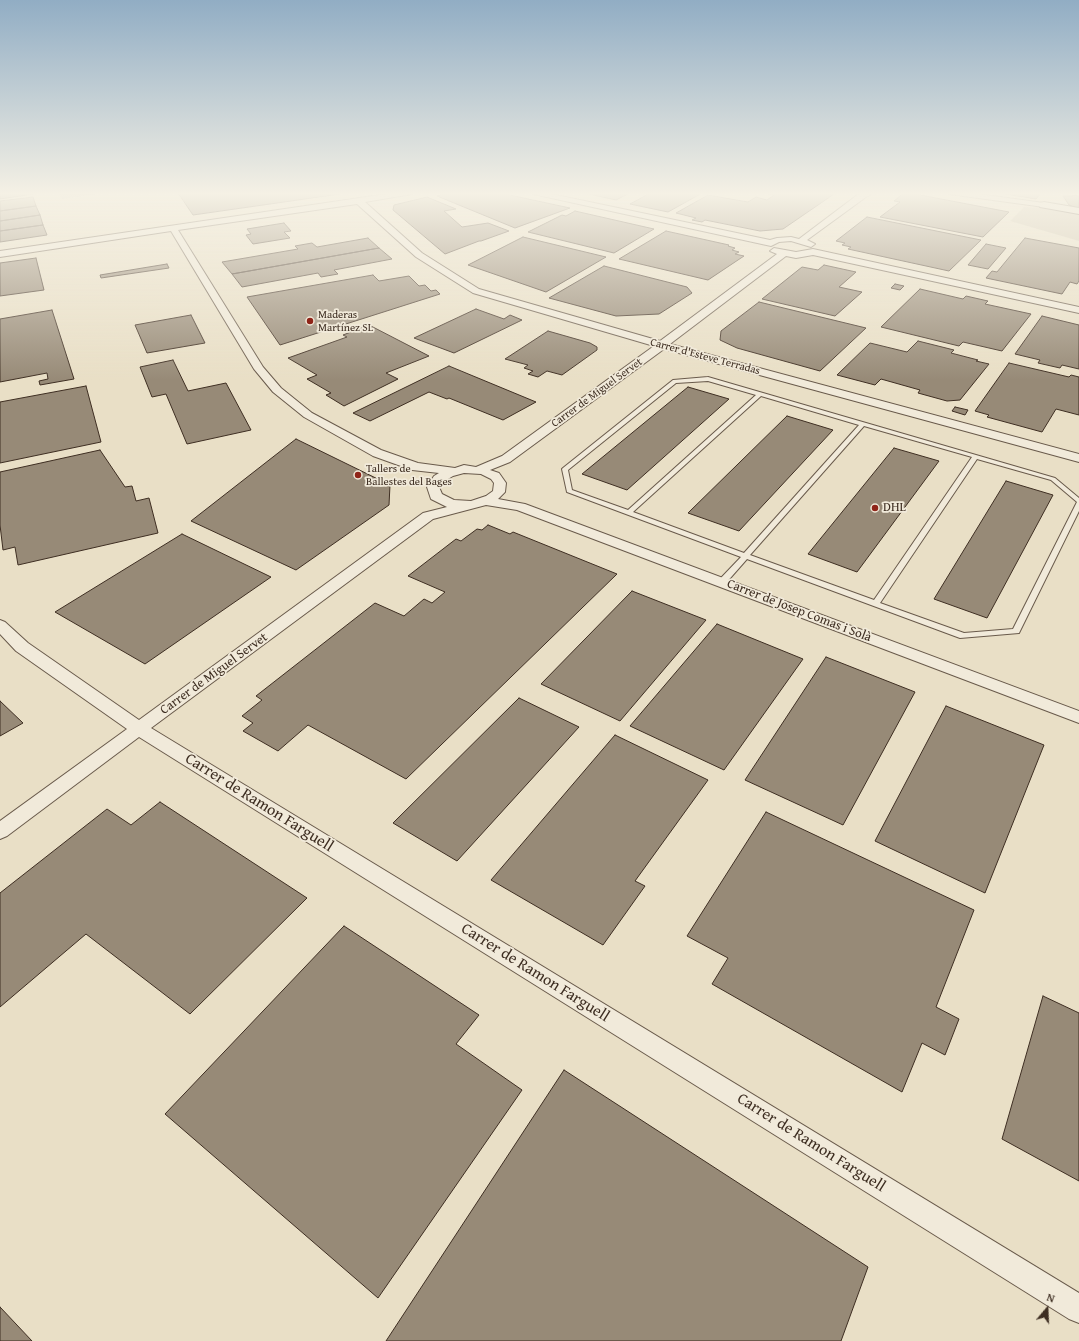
<!DOCTYPE html>
<meta charset="utf-8">
<style>
body{margin:0}
#map{position:relative;width:1079px;height:1341px;overflow:hidden;background:#e9dfc6;font-family:"Gentium Book Plus",serif}
canvas{display:block}
.north{position:absolute;left:1027px;top:1289px;width:40px;height:40px;-webkit-text-stroke:3px #f1eada;paint-order:stroke;rotate:19deg;font-size:11px;font-weight:700;line-height:16px;text-align:center;color:#3e2e22}
.north::after{content:'';display:block;margin:auto;width:14px;height:18px;background:#3e2e22;clip-path:polygon(50% 0,100% 100%,50% 72%,0 100%)}
</style>
<div id="map">
<canvas width="1079" height="1341"></canvas>
<div class="north">N</div>
</div>
<script>
const c = document.querySelector('canvas').getContext('2d');
c.lineJoin = 'round';
function paint(path, color) {
  c.fillStyle = color;
  c.fill(path, 'evenodd');
}
function shape(rows) {
  const path = new Path2D();
  for (const r of rows) {
    path.moveTo(r[0], r[1]);
    for (let i = 2; i < r.length; i += 2) path.lineTo(r[i], r[i + 1]);
  }
  return path;
}
function stroke(path, color, width, dash) {
  c.strokeStyle = color;
  c.lineWidth = width;
  c.lineCap = dash ? 'butt' : 'round';
  c.setLineDash(dash || []);
  c.stroke(path);
}
function label(font, color, halo, rows, align = 'center') {
  c.font = font + ' "Gentium Book Plus",serif';
  c.lineWidth = 3.5;
  c.setLineDash([]);
  c.textBaseline = 'middle';
  c.strokeStyle = halo;
  c.fillStyle = color;
  for (const [text, x, y, turn = 0] of rows) {
    c.save();
    c.translate(x, y);
    c.rotate((+turn || 0) * Math.PI / 180);
    c.textAlign = isNaN(turn) ? turn : align;
    if (halo) c.strokeText(text, 0, 0);
    c.fillText(text, 0, 0);
    c.restore();
  }
}
paint(shape([
 [59,192,113,192,62,199],
 [1024,207,1079,209,1079,241,1010,221]
]), '#ccc1aa');
const building = shape([
 [0,192,32,192,33,194,0,199,0,192],
 [185,192,354,192,193,215,178,193,185,192],
 [450,192,496,192,570,208,515,228,437,196,450,192],
 [580,192,632,192,616,200,580,192],
 [652,192,704,192,668,212,630,204,652,192],
 [755,192,837,192,783,229,760,231,705,220,702,222,692,220,696,218,676,213,708,195,748,202,756,197,767,200,774,195,755,192],
 [905,192,1009,212,983,237,880,217,900,202,894,201,905,192],
 [993,192,1042,192,1036,199,993,192],
 [1072,195,1079,196,1079,209,1069,205,1063,196,1073,196,1072,195],
 [33,197,36,206,0,211,0,201,33,197],
 [427,197,456,209,444,211,462,227,488,223,509,231,481,241,479,241,445,254,393,210,394,205,427,197],
 [36,206,40,215,0,221,0,211,36,206],
 [575,211,654,229,614,253,528,232,562,215,566,216,575,211],
 [40,215,43,225,0,231,0,221,40,215],
 [867,217,981,240,949,271,848,249,851,247,842,245,845,243,836,241,867,217],
 [284,223,291,231,284,232,290,238,253,244,246,235,251,234,247,229,284,223],
 [43,225,47,235,0,242,0,231,43,225],
 [666,231,729,245,728,246,735,248,732,250,739,252,735,254,744,256,708,280,619,259,666,231],
 [523,237,606,257,546,292,468,265,523,237],
 [368,238,379,248,232,274,222,262,298,249,295,246,312,243,317,247,368,238],
 [1025,238,1079,248,1079,281,1077,284,1070,282,1062,294,986,278,992,271,997,272,1025,238],
 [986,244,1006,248,988,269,968,265,986,244],
 [379,248,392,259,334,270,338,274,321,277,318,273,242,287,232,274,379,248],
 [36,258,44,290,0,296,0,263,36,258],
 [167,264,169,268,101,278,100,275,167,264],
 [824,265,856,272,839,287,862,292,835,316,762,299,802,267,818,270,824,265],
 [604,266,687,287,692,293,659,314,616,316,549,298,604,266],
 [373,275,379,281,409,276,419,286,425,285,431,291,436,290,440,294,280,345,247,297,373,275],
 [895,284,904,286,900,290,891,288,895,284],
 [920,289,963,299,966,296,988,301,985,304,1031,314,1002,351,963,342,959,346,881,327,920,289],
 [759,302,866,328,820,371,737,348,720,340,721,331,759,302],
 [476,309,504,319,510,315,522,320,454,353,414,338,476,309],
 [52,310,74,379,40,385,39,381,48,379,47,373,0,382,0,319,52,310],
 [191,315,205,343,147,353,135,325,191,315],
 [1042,316,1079,325,1079,369,1062,365,1060,368,1038,363,1040,360,1015,354,1042,316],
 [369,325,429,356,386,373,398,379,344,406,326,395,331,393,307,379,317,375,288,358,347,337,343,335,369,325],
 [548,331,590,343,597,347,597,350,562,375,547,371,538,377,528,374,533,371,524,368,528,365,505,359,548,331],
 [918,341,954,350,951,353,978,360,976,361,989,364,960,400,947,401,918,393,920,390,881,379,875,385,837,375,870,343,907,352,918,341],
 [173,360,188,391,226,383,251,430,187,444,166,394,152,397,140,367,173,360],
 [1009,363,1069,377,1071,375,1079,377,1079,415,1056,409,1042,432,987,417,989,415,975,411,1009,363],
 [449,366,536,402,503,420,449,398,447,399,429,392,370,421,353,413,449,366],
 [86,386,101,442,0,463,0,402,86,386],
 [688,387,729,399,627,490,582,474,688,387],
 [955,407,968,410,965,415,952,411,955,407],
 [787,416,833,430,739,531,688,513,787,416],
 [296,439,390,485,389,505,296,570,191,521,296,439],
 [894,448,939,461,857,572,808,554,894,448],
 [100,450,125,487,132,486,136,501,149,498,158,533,18,565,15,547,3,550,0,525,0,472,100,450],
 [1006,481,1053,495,987,618,934,599,1006,481],
 [488,525,510,534,513,532,617,574,406,779,308,725,278,751,243,731,253,723,242,716,262,700,256,696,375,603,404,616,424,599,432,603,445,592,408,576,456,539,461,541,477,529,482,530,488,525],
 [182,534,271,577,145,664,55,612,182,534],
 [632,591,706,620,620,721,541,684,632,591],
 [717,624,803,659,724,770,630,726,717,624],
 [826,657,915,692,843,825,745,780,826,657],
 [519,698,579,727,457,861,393,823,519,698],
 [0,701,23,723,0,736,0,701],
 [946,706,1044,745,985,893,875,841,946,706],
 [615,735,708,780,635,881,645,886,603,945,491,880,615,735],
 [160,802,307,898,190,1014,86,934,0,1007,0,893,107,809,131,825,160,802],
 [766,812,974,910,936,1007,959,1019,945,1055,922,1043,902,1092,712,984,728,958,687,936,766,812],
 [344,926,479,1015,456,1044,522,1090,378,1298,165,1114,344,926],
 [1043,996,1079,1013,1079,1181,1002,1139,1043,996],
 [564,1070,868,1267,841,1341,386,1341,564,1070],
 [0,1307,32,1341,0,1341,0,1307]
]);
paint(building, '#978a77');
stroke(building, '#3e2e22', 1);
const lane = shape([
 [708,377,1055,478,1079,498,1079,511,1019,633,960,638,747,559,725,584,719,584,718,582,719,580,741,557,567,492,562,469,563,468,673,380,708,377],
 [708,381,756,395,628,510,572,490,568,470,676,383,708,381],
 [761,396,859,425,744,553,633,512,761,396],
 [864,426,972,457,874,600,750,555,864,426],
 [977,459,1051,480,1077,502,1013,629,964,633,880,603,977,459]
]);
const street = shape([
 [400,192,416,192,412,194,365,202,422,253,479,289,660,341,777,254,770,251,774,248,796,252,813,249,1079,307,1079,313,813,255,796,258,786,256,670,344,1079,454,1079,462,664,349,510,462,490,470,499,473,506,483,505,492,498,499,525,504,1079,711,1079,723,517,510,486,505,433,519,151,728,1079,1293,1079,1323,1069,1319,139,737,7,836,0,839,0,821,127,729,16,651,0,634,0,620,5,622,28,643,139,720,423,513,447,507,431,499,427,487,434,476,439,473,412,470,373,456,304,417,273,392,254,369,171,231,0,257,0,251,400,192],
 [357,204,416,257,473,293,654,346,502,456,476,467,464,465,455,468,418,463,381,450,312,413,281,388,263,367,178,230,357,204],
 [464,473,481,474,491,479,494,483,493,491,486,496,471,501,454,500,442,494,439,487,443,482,453,476,464,473],
 [529,192,542,192,770,240,777,238,791,237,799,239,860,193,865,192,875,192,866,197,807,240,815,244,811,247,791,241,779,242,771,246,533,194,529,192],
 [945,192,964,192,1044,203,1048,205,1044,207,949,194,945,192]
]);
const secondary = shape([
 [1044,202,1079,208,1079,214,1040,207,1039,205,1040,203,1044,202]
]);
stroke(lane, '#695a4b', 2);
stroke(street, '#695a4b', 2);
stroke(secondary, '#3e2e22', 2);
paint(lane, '#f1eada');
paint(street, '#f1eada');
paint(secondary, '#f1eada');
const sky = c.createLinearGradient(0, 0, 0, 380);
sky.addColorStop(0, '#91adc4');
sky.addColorStop(0.51, '#f5f1e5');
sky.addColorStop(1, '#f5f1e500');
c.fillStyle = sky;
c.fillRect(0, 0, 1079, 380);
for (const [x, y, r, color] of [
 [310,321,4,"#8f2418"],
 [358,475,4,"#8f2418"],
 [875,508,4,"#8f2418"]
]) {
  const dot = new Path2D();
  dot.arc(x, y, r, 0, 2 * Math.PI);
  c.fillStyle = color;
  c.fill(dot);
  stroke(dot, '#f1eada', 1.5);
}
label('11px', '#3e2e22', '#f1eada', [
 ["Maderas",318,315],
 ["Martínez SL",318,328],
 ["Tallers de",366,469],
 ["Ballestes del Bages",366,482]
], 'left');
label('11px', '#3e2e22', '#f1eada', [
 ["Carrer d'Esteve Terradas",705,357,15],
 ["Carrer de Miguel Servet",597,393,-36]
]);
label('13px', '#3e2e22', '#f1eada', [
 ["DHL",883,508]
], 'left');
label('13px', '#3e2e22', '#f1eada', [
 ["Carrer de Josep Comas i Solà",799,611,21],
 ["Carrer de Miguel Servet",214,674,-36]
]);
label('16px', '#3e2e22', '#f1eada', [
 ["Carrer de Ramon Farguell",259,803,32],
 ["Carrer de Ramon Farguell",535,973,32],
 ["Carrer de Ramon Farguell",811,1143,32]
]);
</script>
